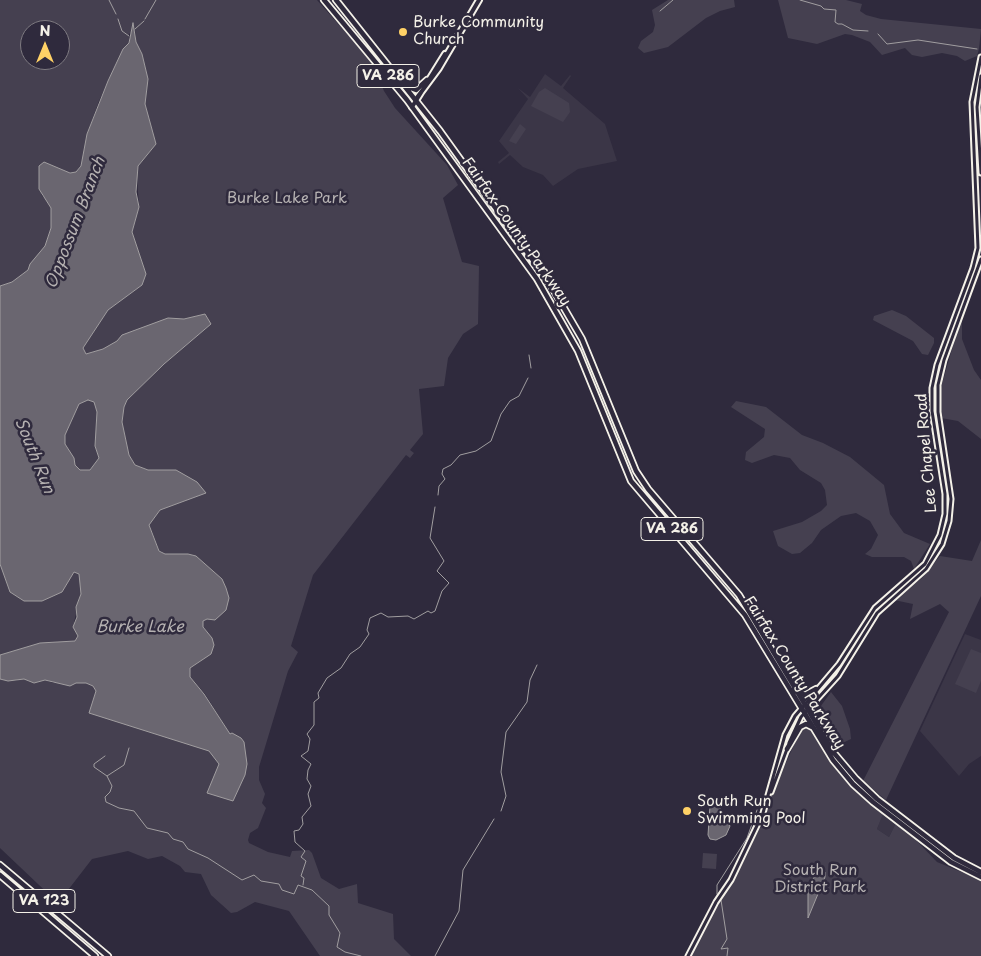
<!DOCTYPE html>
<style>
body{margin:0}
#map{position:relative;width:981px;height:956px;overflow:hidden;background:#2f2a3d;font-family:"Playpen Sans",sans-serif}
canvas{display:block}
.north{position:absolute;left:20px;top:20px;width:50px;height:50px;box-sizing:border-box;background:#2f2a3d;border:1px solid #7e7a81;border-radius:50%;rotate:0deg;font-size:14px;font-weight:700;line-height:20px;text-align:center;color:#f4f1e8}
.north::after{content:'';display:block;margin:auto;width:18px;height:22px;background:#ffd166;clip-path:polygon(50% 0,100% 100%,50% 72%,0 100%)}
</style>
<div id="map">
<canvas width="981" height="956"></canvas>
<div class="north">N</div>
</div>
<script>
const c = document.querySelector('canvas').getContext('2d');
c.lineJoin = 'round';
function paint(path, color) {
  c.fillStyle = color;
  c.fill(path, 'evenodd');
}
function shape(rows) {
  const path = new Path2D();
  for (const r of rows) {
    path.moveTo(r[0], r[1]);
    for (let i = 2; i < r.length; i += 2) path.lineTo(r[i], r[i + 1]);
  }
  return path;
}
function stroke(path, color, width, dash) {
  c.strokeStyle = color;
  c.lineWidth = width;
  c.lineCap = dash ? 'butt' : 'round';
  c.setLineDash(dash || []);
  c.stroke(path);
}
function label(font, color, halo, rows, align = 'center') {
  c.font = font + ' "Playpen Sans",sans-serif';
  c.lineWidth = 5;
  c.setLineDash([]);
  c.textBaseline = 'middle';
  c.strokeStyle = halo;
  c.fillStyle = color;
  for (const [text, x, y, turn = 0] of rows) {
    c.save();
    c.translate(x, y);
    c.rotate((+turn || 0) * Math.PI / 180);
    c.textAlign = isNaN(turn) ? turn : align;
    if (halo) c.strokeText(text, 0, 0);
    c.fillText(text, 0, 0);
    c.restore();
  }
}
paint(shape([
 [545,74,561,86,570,75,571,76,563,88,605,124,617,161,578,169,553,186,543,175,523,167,510,155,499,164,498,162,509,153,499,141,528,99,518,88,530,97],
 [965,634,981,640,981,756,969,764,959,776,920,731],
 [883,813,896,823,889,837,877,829]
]), '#3b3647');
paint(shape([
 [0,0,317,0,372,62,384,91,395,108,447,165,458,185,443,198,462,262,479,266,478,324,463,334,448,358,444,386,419,389,423,434,410,450,414,453,410,458,406,455,313,575,291,646,298,652,288,671,259,767,259,780,265,794,262,803,266,808,258,828,250,833,248,840,249,843,268,852,290,857,292,851,309,850,312,853,321,878,339,889,357,884,358,903,393,914,394,939,411,956,320,956,289,911,255,902,237,912,231,913,211,895,201,874,185,872,180,866,162,856,148,859,128,851,92,859,58,903,0,848,0,679,13,681,24,679,34,683,45,680,53,683,86,683,93,686,96,691,89,713,230,734,205,694,190,677,190,668,201,661,212,638,203,627,203,621,207,619,222,579,196,556,188,554,165,554,159,550,149,524,160,510,205,493,176,470,148,470,135,465,129,455,122,422,124,407,127,400,164,364,211,324,205,314,184,319,168,318,103,349,86,354,83,348,108,310,142,285,132,232,139,207,137,177,138,166,156,144,145,104,148,79,142,54,136,42,135,30,129,34,129,43,123,49,99,101,87,134,81,166,76,172,39,175,42,196,48,200,51,208,51,228,45,246,28,270,12,282,0,286],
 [30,30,60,30,60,60,30,60],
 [668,0,734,0,735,7,720,11,706,18,668,47,644,53,638,48,641,41,653,32,655,25,652,10],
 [778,0,846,0,862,4,860,11,866,15,881,19,981,29,979,49,977,56,965,61,957,56,942,53,922,57,912,55,905,48,882,55,870,42,852,35,845,34,817,44,788,38],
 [545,88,569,103,570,112,563,122,531,106,539,92],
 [520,124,526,129,516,144,509,141],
 [892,310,906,316,934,338,934,343,928,355,922,354,913,341,873,320,874,316],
 [962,315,962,339,974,370,981,380,981,439,958,421,941,418,941,387],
 [88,400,94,402,97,412,95,446,99,458,90,470,80,471,74,465,65,444,65,435,79,404],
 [736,401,766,407,802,435,823,443,850,457,884,485,890,514,904,533,930,544,914,569,911,561,904,557,872,557,865,554,871,549,878,535,870,521,856,513,841,516,821,530,812,543,800,553,792,554,778,546,773,531,802,522,821,511,827,505,825,490,821,483,800,470,790,458,774,455,752,463,745,460,746,452,764,437,765,429,731,407],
 [981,540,981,596,886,800,863,781,949,612,940,604,910,619,913,604,894,600,922,578,940,556,972,561],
 [0,564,10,592,24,601,42,601,54,595,62,592,74,572,80,574,81,594,74,622,78,636,75,641,40,643,0,655],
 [971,649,981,653,981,681,976,693,955,684],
 [831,692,842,706,850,729,851,739,836,746,818,710],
 [813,715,859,785,885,809,877,829,889,837,896,823,913,837,937,862,981,880,981,956,690,956,763,822,773,792,797,738,802,730,807,728],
 [703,853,717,854,716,869,702,868]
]), '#454050');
const water = shape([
 [133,23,136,42,142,54,148,79,145,104,156,144,138,166,136,192,139,207,132,232,146,274,142,285,108,310,83,348,86,354,103,349,117,341,122,335,168,318,184,319,205,314,211,324,164,364,127,400,124,407,122,422,129,455,135,465,148,470,176,470,197,482,206,493,160,510,149,525,159,551,165,554,188,554,196,556,222,579,226,588,229,598,226,610,215,620,207,619,203,621,203,627,212,638,214,645,211,654,190,668,190,677,204,694,230,734,232,733,241,738,244,742,247,764,245,775,233,801,207,793,219,764,209,751,89,713,96,691,93,686,86,683,76,683,70,686,45,680,34,683,24,679,8,681,0,679,0,655,40,643,75,641,78,636,73,627,77,617,76,607,81,594,79,574,74,572,62,592,42,601,24,601,10,592,0,564,0,286,12,282,28,270,30,264,45,246,51,228,51,208,39,189,39,166,44,162,70,173,76,172,81,166,87,134,108,81,123,49,129,43,133,23],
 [88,400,94,402,97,412,95,446,99,458,90,470,80,470,75,465,74,458,65,444,65,435,79,404,88,400],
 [712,803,717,803,730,826,726,835,716,840,710,839,708,835,710,806,712,803],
 [821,871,825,872,825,877,808,918,808,891,814,877,821,871]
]);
paint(water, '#6a6670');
stroke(water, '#a19ea0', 1);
stroke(shape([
 [109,0,116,14],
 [800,0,821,6,824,9,836,10,835,22,838,24,842,24,853,30,868,31],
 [660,11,673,0],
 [118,19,122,31,129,36],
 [145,19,156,0],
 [135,29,144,21],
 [878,34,887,44,918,40,977,49],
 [529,355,531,368],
 [438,495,439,486,445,479,442,474,443,469,451,465,460,455,476,451,491,441,501,414,510,401,519,396,528,378],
 [129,748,124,765,107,776,112,786,110,792,105,797,106,802,119,808,134,811,147,828,168,833,173,839,183,842,188,849,208,858,242,880,254,875,261,881,279,884,282,890,294,894,298,885,312,890,329,906,329,915,340,933,337,947,345,952,361,956],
 [105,756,94,764,94,767,107,776],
 [501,811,506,796,501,772,506,732,527,702,530,680,537,665],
 [303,885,304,878,301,876,306,861,301,857,305,851,295,842,294,831,299,830,303,824,302,817,311,806,308,794,311,786,307,779,308,770,311,764,301,756,308,751,310,739,307,734,314,725,314,702,319,698,318,693,327,678,341,668,350,654,360,647,369,634,367,630,370,618,381,613,388,617,408,616,414,619,428,611,431,613,435,611,442,591,449,583,437,571,444,561,430,538,435,507],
 [717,894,717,885,747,838,757,810],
 [721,900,727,939,721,949,728,948,727,956],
 [435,956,459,911,463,870,494,819]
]), '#a19ea0', 1);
const secondary = shape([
 [981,76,977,107,981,173],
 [789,743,801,717,838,676,877,613,926,569,942,544,949,521,951,499,938,412,938,385,944,360,981,259],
 [771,792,787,749],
 [688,956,716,902,731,880,763,813,785,735,795,716,839,664,875,608,925,564,940,535,945,514,945,494,932,411,932,388,937,365,973,268,978,248,972,102,981,57]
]);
const primary = shape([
 [416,99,439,68,479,0],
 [412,107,445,54]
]);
const highway = shape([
 [324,0,407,100,537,279,578,351,631,481,745,615,833,760,853,784,873,802,951,862,981,877],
 [336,0,440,131,550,284,582,339,636,471,648,489,739,595,834,753,856,779,877,799,954,858,981,872],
 [408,87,416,90,427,80],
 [798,691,805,695,816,689],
 [787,749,800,727,806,724,812,727],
 [0,865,108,956],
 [0,875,95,956]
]);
stroke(secondary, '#f4f1e8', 7);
stroke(primary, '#f4f1e8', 8);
stroke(highway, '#f4f1e8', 8);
stroke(secondary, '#2f2a3d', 3);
stroke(primary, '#2f2a3d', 4);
stroke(highway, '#2f2a3d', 4.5);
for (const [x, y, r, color] of [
 [403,32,5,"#ffd166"],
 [687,811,5,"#ffd166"]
]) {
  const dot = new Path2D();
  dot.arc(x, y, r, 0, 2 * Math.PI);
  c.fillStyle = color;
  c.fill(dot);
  stroke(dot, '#2f2a3d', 2);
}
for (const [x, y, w] of [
 [388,76,62],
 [672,529,62],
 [44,901,62]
]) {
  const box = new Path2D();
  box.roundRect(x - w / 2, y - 11.5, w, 23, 4);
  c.fillStyle = '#2f2a3d';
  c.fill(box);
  stroke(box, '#f4f1e8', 1);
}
label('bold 14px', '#f4f1e8', null, [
 ["VA 286",388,76],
 ["VA 286",672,529],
 ["VA 123",44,901]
]);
label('15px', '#f4f1e8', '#2f2a3d', [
 ["Burke Community",413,23],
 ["Church",413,40],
 ["South Run",697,802],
 ["Swimming Pool",697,819]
], 'left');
label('15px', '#b7b3b3', '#2f2a3d', [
 ["Burke Lake Park",287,199],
 ["South Run",820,871],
 ["District Park",820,888]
]);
label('15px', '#f4f1e8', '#2f2a3d', [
 ["Fairfax County Parkway",516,232,55],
 ["Lee Chapel Road",927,453,-95],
 ["Fairfax County Parkway",794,673,58]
]);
label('italic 16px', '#b6b2b2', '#2f2a3d', [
 ["Oppossum Branch",76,223,-69],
 ["South Run",34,456,68],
 ["Burke Lake",140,628]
]);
</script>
